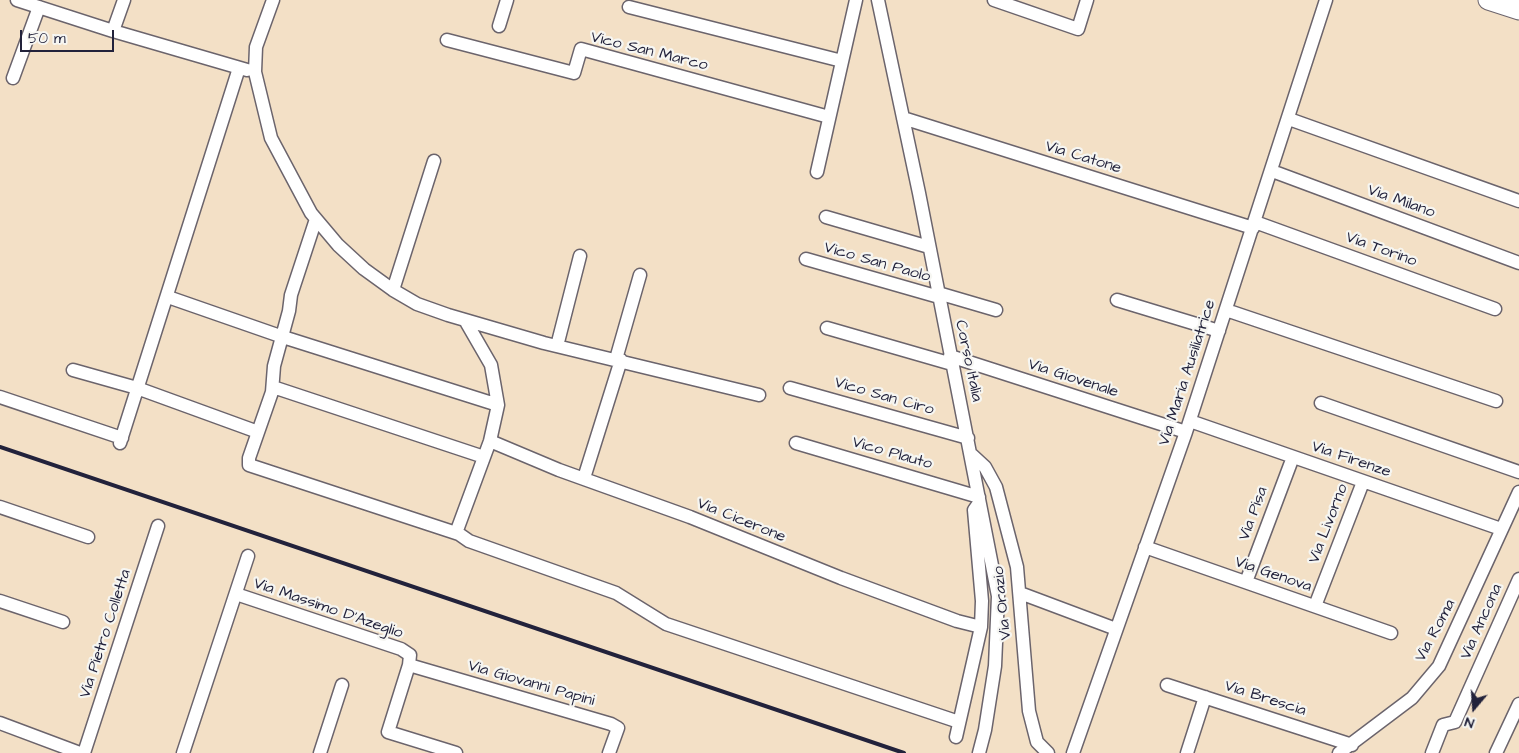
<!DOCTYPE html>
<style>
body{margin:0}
#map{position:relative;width:1519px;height:753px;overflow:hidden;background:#f3e0c6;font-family:"Architects Daughter",sans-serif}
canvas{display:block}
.north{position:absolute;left:1449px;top:683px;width:50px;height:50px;-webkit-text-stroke:4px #f6f6f2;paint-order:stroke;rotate:198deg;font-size:14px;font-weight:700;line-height:20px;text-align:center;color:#22223b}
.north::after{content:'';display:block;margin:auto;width:18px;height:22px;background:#22223b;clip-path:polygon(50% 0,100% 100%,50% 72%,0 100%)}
.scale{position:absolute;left:20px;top:30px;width:94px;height:22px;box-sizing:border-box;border:2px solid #22223b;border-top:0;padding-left:6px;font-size:15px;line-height:18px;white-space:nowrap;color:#22223b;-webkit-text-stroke:4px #f6f6f2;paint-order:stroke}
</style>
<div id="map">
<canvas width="1519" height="753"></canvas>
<div class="north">N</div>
<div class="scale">50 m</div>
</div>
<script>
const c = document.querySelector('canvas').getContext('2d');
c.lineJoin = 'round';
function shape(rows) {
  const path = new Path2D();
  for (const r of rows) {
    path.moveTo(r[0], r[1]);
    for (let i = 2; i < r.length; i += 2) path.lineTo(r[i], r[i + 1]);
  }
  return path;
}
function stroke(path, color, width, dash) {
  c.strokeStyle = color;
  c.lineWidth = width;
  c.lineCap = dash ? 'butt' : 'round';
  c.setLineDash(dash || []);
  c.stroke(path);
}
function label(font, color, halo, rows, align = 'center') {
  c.font = font + ' "Architects Daughter",sans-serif';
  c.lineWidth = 4.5;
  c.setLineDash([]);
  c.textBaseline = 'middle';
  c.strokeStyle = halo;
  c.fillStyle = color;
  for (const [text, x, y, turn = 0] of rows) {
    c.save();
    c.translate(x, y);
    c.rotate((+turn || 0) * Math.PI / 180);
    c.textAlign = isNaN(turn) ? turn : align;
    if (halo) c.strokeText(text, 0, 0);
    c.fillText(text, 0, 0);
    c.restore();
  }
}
const street = shape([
 [17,0,113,31,247,70],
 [273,0,256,47,255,72,271,138,311,213,338,245,364,269,393,290,417,304,448,315,544,343,759,395],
 [878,0,919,193,998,596,995,666,985,730,979,753],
 [994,0,1078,29,1087,0],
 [629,7,842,61],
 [499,26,507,0],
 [113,31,124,0],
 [447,40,574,73,581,49,829,117],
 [13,78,39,7],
 [903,118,1253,228],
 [1289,119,1519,201],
 [1272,171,1519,263],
 [817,172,856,0],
 [826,217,929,247],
 [316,219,291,295,289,311,274,366,272,392,249,458,249,465,459,534,469,541,616,593,666,624,959,722],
 [1255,222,1495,309],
 [806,259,939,297],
 [393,290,434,161],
 [938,293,996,310],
 [168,297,283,337,498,405],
 [1117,300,1219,331],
 [1226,310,1496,401],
 [827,328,952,364],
 [557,346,580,256],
 [950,356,1186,432],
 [616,359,640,275],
 [73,370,137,388,258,432],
 [273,387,484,457],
 [790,388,968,438],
 [0,397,122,438],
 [1321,403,1519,472],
 [1190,421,1501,529],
 [490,441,559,470,690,517,841,578,957,621,981,627],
 [120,443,239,68],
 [796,443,979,497],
 [972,455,985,467,996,487,1017,567,1029,711,1037,742,1048,753],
 [584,478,621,360],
 [0,507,88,537],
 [456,533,490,441,498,405,491,365,465,320],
 [1145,547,1391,633],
 [1246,582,1293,457],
 [1020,593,1116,629],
 [236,594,401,649,410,655,409,665,388,732,456,753],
 [0,601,63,622],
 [1315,606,1363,482],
 [409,665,611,724,618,728,609,753],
 [1167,685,1352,745],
 [0,723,80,753],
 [956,737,981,627,982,601,974,510,979,503],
 [84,753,158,526],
 [183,753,248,556],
 [320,753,342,685],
 [1073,753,1186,432,1326,0],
 [1187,753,1205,697],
 [1339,753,1412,698,1439,666,1519,492],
 [1432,753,1443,725,1455,722,1519,579],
 [1496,753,1519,704]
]);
const secondary = shape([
 [1488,0,1519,10]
]);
stroke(street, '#6b646c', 15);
stroke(secondary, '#6b646c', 21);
stroke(street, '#fff', 12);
stroke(secondary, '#fff', 19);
stroke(shape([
 [0,447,904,753]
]), '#22223b', 4);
label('16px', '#22223b', '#f6f6f2', [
 ["Vico San Marco",649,52,14],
 ["Via Catone",1083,158,17],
 ["Via Milano",1401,202,20],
 ["Via Torino",1381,250,20],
 ["Vico San Paolo",877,263,16],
 ["Corso Italia",968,361,78],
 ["Via Maria Ausiliatrice",1188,373,-72],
 ["Via Giovenale",1073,379,18],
 ["Vico San Ciro",884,397,16],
 ["Vico Plauto",892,454,16],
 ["Via Firenze",1351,460,19],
 ["Via Pisa",1254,514,-70],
 ["Via Cicerone",741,521,22],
 ["Via Livorno",1329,524,-69],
 ["Via Genova",1273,575,19],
 ["Via Orazio",1003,603,-96],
 ["Via Massimo D'Azeglio",328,609,19],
 ["Via Ancona",1482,622,-66],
 ["Via Roma",1436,631,-62],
 ["Via Pietro Colletta",106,634,-72],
 ["Via Giovanni Papini",531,684,16],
 ["Via Brescia",1265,699,18]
]);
</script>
